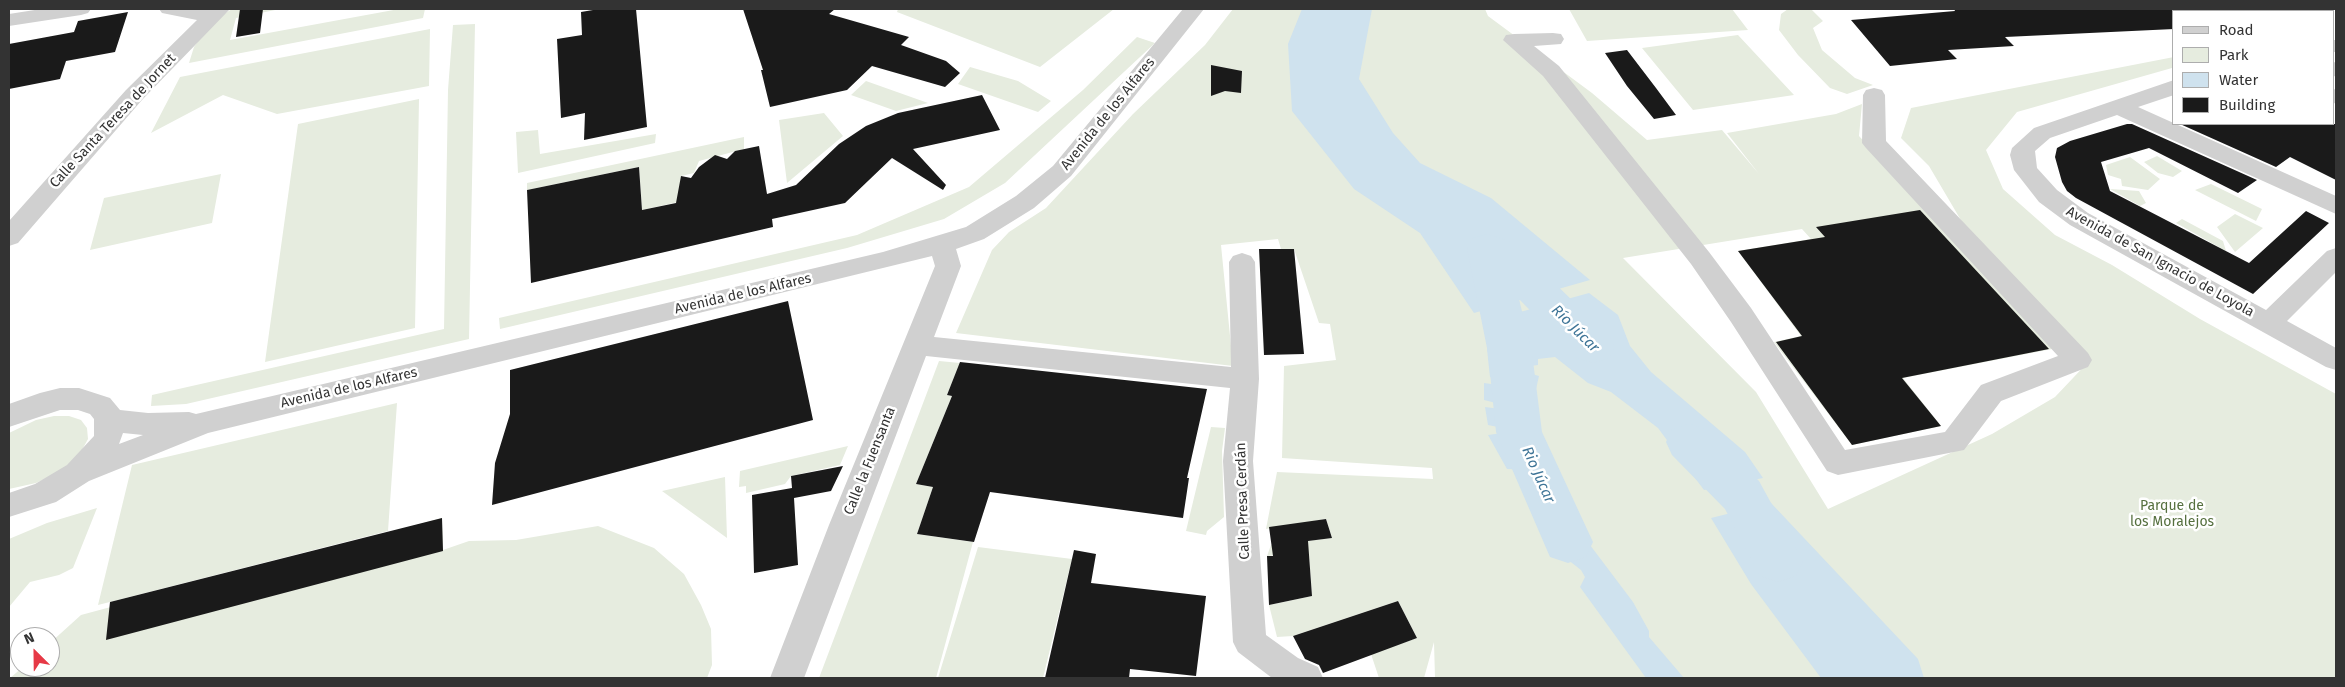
<!DOCTYPE html>
<meta charset="utf-8">
<style>
body{margin:0}
#map{position:relative;width:2345px;height:687px;overflow:hidden;background:#fff;font-family:"Fira Sans",sans-serif}
canvas{display:block}
.frame{position:absolute;inset:0;border:10px solid #333;pointer-events:none}
.legend{position:absolute;left:2172px;top:10px;width:162px;height:115px;box-sizing:border-box;background:#fff;border:1px solid #adadad;margin:0;padding:6px 9px;list-style:none;font-size:15px;color:#333}
.legend li{display:flex;align-items:center;gap:10px;height:25px}
.legend b{width:25px;border:1px solid #adadad}
.north{position:absolute;left:10px;top:627px;width:50px;height:50px;box-sizing:border-box;background:#fff;border:1px solid #adadad;border-radius:50%;rotate:337deg;font-size:14px;font-weight:700;line-height:20px;text-align:center;color:#333}
.north::after{content:'';display:block;margin:auto;width:18px;height:22px;background:#e63946;clip-path:polygon(50% 0,100% 100%,50% 72%,0 100%)}
</style>
<div id="map">
<canvas width="2345" height="687"></canvas>
<div class="frame"></div>
<ul class="legend">
<li><b style="height:6px;background:#d0d0d0"></b>Road</li>
<li><b style="height:14px;background:#e6ecdf"></b>Park</li>
<li><b style="height:14px;background:#cfe2ee"></b>Water</li>
<li><b style="height:14px;background:#1a1a1a"></b>Building</li>
</ul>
<div class="north">N</div>
</div>
<script>
const c = document.querySelector('canvas').getContext('2d');
c.lineJoin = 'round';
function paint(path, color) {
  c.fillStyle = color;
  c.fill(path, 'evenodd');
}
function shape(rows) {
  const path = new Path2D();
  for (const r of rows) {
    path.moveTo(r[0], r[1]);
    for (let i = 2; i < r.length; i += 2) path.lineTo(r[i], r[i + 1]);
  }
  return path;
}
function label(font, color, halo, rows, align = 'center') {
  c.font = font + ' "Fira Sans",sans-serif';
  c.lineWidth = 5;
  c.setLineDash([]);
  c.textBaseline = 'middle';
  c.strokeStyle = halo;
  c.fillStyle = color;
  for (const [text, x, y, turn = 0] of rows) {
    c.save();
    c.translate(x, y);
    c.rotate((+turn || 0) * Math.PI / 180);
    c.textAlign = isNaN(turn) ? turn : align;
    if (halo) c.strokeText(text, 0, 0);
    c.fillText(text, 0, 0);
    c.restore();
  }
}
paint(shape([
 [232,9,280,9,236,18,230,40,399,9,425,9,423,18,189,63,194,47,211,22],
 [898,9,1114,9,1040,67,897,12],
 [1233,9,1485,9,1488,16,1592,93,1647,140,1722,130,1759,174,1727,133,1836,114,1862,104,1859,136,2057,348,1903,378,1941,426,1852,445,1774,342,1801,336,1738,251,1811,239,1802,229,1623,258,1756,392,1828,509,1992,434,2055,397,2091,359,1962,222,1929,166,1901,138,1911,108,2174,57,2172,68,2017,112,1986,150,2003,189,2055,235,2112,265,2200,319,2336,394,2336,678,1435,678,1434,642,1424,678,1379,678,1371,654,1417,638,1398,601,1293,636,1277,637,1269,605,1312,596,1309,556,1288,554,1267,556,1271,545,1332,538,1326,519,1266,529,1277,472,1433,479,1432,468,1282,458,1284,366,1336,360,1330,324,1319,323,1294,249,1281,249,1278,239,1221,245,1233,366,956,333,992,250,1009,232,1046,208,1133,114,1205,45],
 [1569,9,1732,9,1748,30,1587,41],
 [1788,9,1811,9,1823,21,1813,28,1822,50,1855,78,1873,85,1847,94,1830,88,1798,55,1779,30,1781,14],
 [475,24,469,339,186,404,151,406,152,395,444,329,448,90,453,25],
 [430,29,429,86,277,114,223,95,151,133,180,77],
 [1738,35,1794,95,1693,110,1642,48],
 [1137,37,1155,43,1005,183,944,219,847,248,500,329,499,318,857,235,969,187,1083,90],
 [970,67,1018,81,1051,101,1038,112,958,84],
 [866,81,928,103,896,111,851,95],
 [419,99,415,328,265,362,298,124],
 [824,113,843,136,787,183,779,120],
 [538,130,540,154,656,134,655,143,518,173,516,132],
 [744,137,744,149,699,161,694,173,681,176,678,202,642,210,639,167,527,190,527,183],
 [2157,156,2182,171,2173,177,2158,173,2144,162],
 [2130,157,2160,179,2148,190,2122,186,2121,179,2108,175,2106,165],
 [221,174,212,223,90,250,104,198],
 [2211,184,2262,209,2256,221,2195,190],
 [2110,189,2139,191,2146,203,2140,206],
 [2235,214,2263,228,2235,252,2217,227],
 [2182,219,2223,241,2226,251,2176,223],
 [939,361,960,363,947,395,952,396,916,484,933,487,917,534,973,542,936,678,819,678],
 [397,403,388,531,98,605,132,465],
 [54,416,69,416,81,420,87,428,88,439,82,450,71,463,55,474,36,483,9,489,9,433,36,420],
 [1211,427,1225,428,1222,451,1224,517,1207,531,1206,535,1186,531],
 [848,446,840,465,791,476,785,484,746,493,746,486,739,487,740,471],
 [725,477,727,538,662,491],
 [97,508,73,568,59,575,30,582,9,607,9,539,47,523],
 [442,518,443,550,469,541,516,540,598,526,654,548,684,574,701,605,711,629,712,665,707,678,10,678,23,667,50,667,50,643,81,615],
 [978,547,1072,559,1043,678,938,678]
]), '#e6ecdf');
paint(shape([
 [1302,9,1372,9,1359,79,1393,133,1420,163,1491,198,1590,280,1474,313,1420,233,1354,189,1292,111,1288,44],
 [1589,293,1618,315,1630,346,1651,372,1745,452,1763,478,1704,490,1658,428,1611,392,1588,383,1555,357,1538,359,1538,365,1523,367,1518,370,1539,376,1534,398,1521,401,1522,409,1536,408,1531,424,1524,427,1525,434,1530,432,1551,471,1507,469,1488,435,1502,433,1503,428,1488,425,1485,407,1501,409,1500,404,1484,400,1484,383,1506,386,1504,380,1490,377,1487,349,1506,356,1502,350,1491,347,1498,337,1484,322],
 [1524,486,1554,488,1561,496,1590,545,1633,602,1649,631,1649,637,1684,678,1646,678,1580,587,1585,577,1581,570,1567,559],
 [1771,503,1918,659,1924,678,1821,678,1751,584,1711,518]
]), '#cfe2ee');
paint(shape([
 [1487,234,1512,242,1609,336,1615,347,1609,358,1593,363,1577,358,1519,299,1532,353,1542,432,1593,542,1586,557,1568,563,1550,557,1496,432,1488,353,1467,248,1473,238,1487,234],
 [1689,424,1706,429,1759,481,1803,561,1796,576,1778,582,1760,576,1725,509,1672,455,1666,442,1672,429,1689,424]
]), '#cfe2ee');
paint(shape([
 [240,9,263,9,260,33,236,37],
 [599,9,636,9,647,127,584,140,585,113,561,118,557,39,582,35,581,12],
 [743,9,835,9,829,14,909,37,901,45,946,61,960,73,945,87,872,66,847,90,770,107,761,70,763,70],
 [1954,9,2174,10,2174,29,2005,37,2014,46,1948,50,1957,59,1890,66,1851,20,1955,11],
 [128,12,115,52,66,61,60,79,9,89,9,44,74,32,78,21],
 [1627,50,1656,88,1676,115,1654,119,1627,86,1605,53],
 [1211,65,1242,71,1241,93,1225,91,1211,96],
 [982,95,1000,130,913,149,946,185,943,190,892,158,845,203,772,219,773,227,531,283,527,190,639,167,642,210,676,203,681,176,691,178,699,167,715,155,727,159,735,151,759,146,767,194,796,185,839,144,866,126,898,113],
 [2127,124,2132,124,2257,180,2238,193,2149,148,2101,162,2110,191,2249,263,2306,211,2329,223,2253,294,2076,198,2067,191,2062,182,2055,157,2057,148,2070,141],
 [2180,124,2336,124,2336,180,2290,157,2276,167],
 [1920,210,2049,349,1902,378,1941,426,1852,445,1776,342,1802,336,1738,251,1825,237,1816,227],
 [1259,249,1294,249,1304,354,1264,355],
 [788,301,813,420,492,505,495,463,510,414,510,370],
 [960,362,1207,389,1187,478,1189,478,1183,518,990,492,974,542,917,534,933,487,916,484,952,396,947,395],
 [843,466,831,491,794,498,798,565,754,573,752,495,792,488,791,476],
 [442,518,443,551,106,640,110,602],
 [1326,519,1332,538,1308,541,1312,596,1269,605,1267,556,1273,556,1269,527],
 [1074,550,1096,554,1091,583,1206,596,1196,676,1130,669,1129,678,1045,678],
 [1398,601,1417,638,1323,673,1319,665,1305,659,1293,636]
]), '#1a1a1a');
paint(shape([
 [41,9,91,9,88,13,81,15,9,26,9,14,41,9],
 [159,9,230,9,142,100,18,243,9,246,9,221,126,90,197,20,162,13,159,9],
 [1183,9,1204,9,1071,176,1034,208,984,239,956,249,961,266,934,337,1231,367,1229,262,1233,256,1242,253,1251,256,1255,262,1259,379,1253,461,1266,635,1298,658,1318,667,1323,678,1272,678,1238,652,1233,642,1223,461,1230,388,926,356,804,678,770,678,829,525,935,266,932,256,208,433,89,481,56,502,9,517,9,493,35,484,67,465,94,436,94,419,90,414,78,410,60,410,9,427,9,404,40,393,60,388,79,388,110,398,120,410,148,413,189,412,196,414,883,252,966,227,1016,196,1053,166,1183,9],
 [123,433,143,435,119,444,123,433],
 [2194,9,2217,9,2218,11,2195,11,2194,9],
 [1553,33,1561,34,1564,39,1561,44,1534,46,1559,66,1709,252,1751,308,1845,450,1945,432,1981,385,2058,356,1866,148,1862,143,1863,95,1866,90,1874,88,1882,90,1885,95,1886,141,2088,353,2092,360,2088,367,2001,401,1964,450,1838,475,1827,471,1731,322,1691,264,1543,76,1503,40,1506,35,1514,34,1553,33],
 [2334,40,2336,40,2336,52,2334,52,2334,40],
 [2334,62,2336,63,2336,77,2334,76,2334,62],
 [2174,80,2174,95,2138,107,2336,196,2336,214,2117,115,2050,138,2035,151,2037,168,2057,190,2088,213,2266,310,2327,251,2336,248,2336,272,2287,321,2336,348,2336,370,2326,367,2070,225,2039,202,2014,170,2010,155,2012,148,2034,128,2174,80],
 [2334,89,2336,90,2336,104,2334,103,2334,89]
]), '#d0d0d0');
label('14px', '#333', '#fff', [
 ["Avenida de los Alfares",1108,114,-51],
 ["Calle Santa Teresa de Jornet",113,121,-47],
 ["Avenida de San Ignacio de Loyola",2160,262,29],
 ["Avenida de los Alfares",743,294,-13],
 ["Avenida de los Alfares",349,388,-13],
 ["Calle la Fuensanta",870,461,-68],
 ["Calle Presa Cerdán",1243,501,-92]
]);
label('14px', '#56703f', '#fff', [
 ["Parque de",2172,506],
 ["los Moralejos",2172,522]
]);
label('italic 15px', '#3f7597', '#fff', [
 ["Río Júcar",1575,329,45],
 ["Rio Júcar",1538,475,66]
]);
</script>
